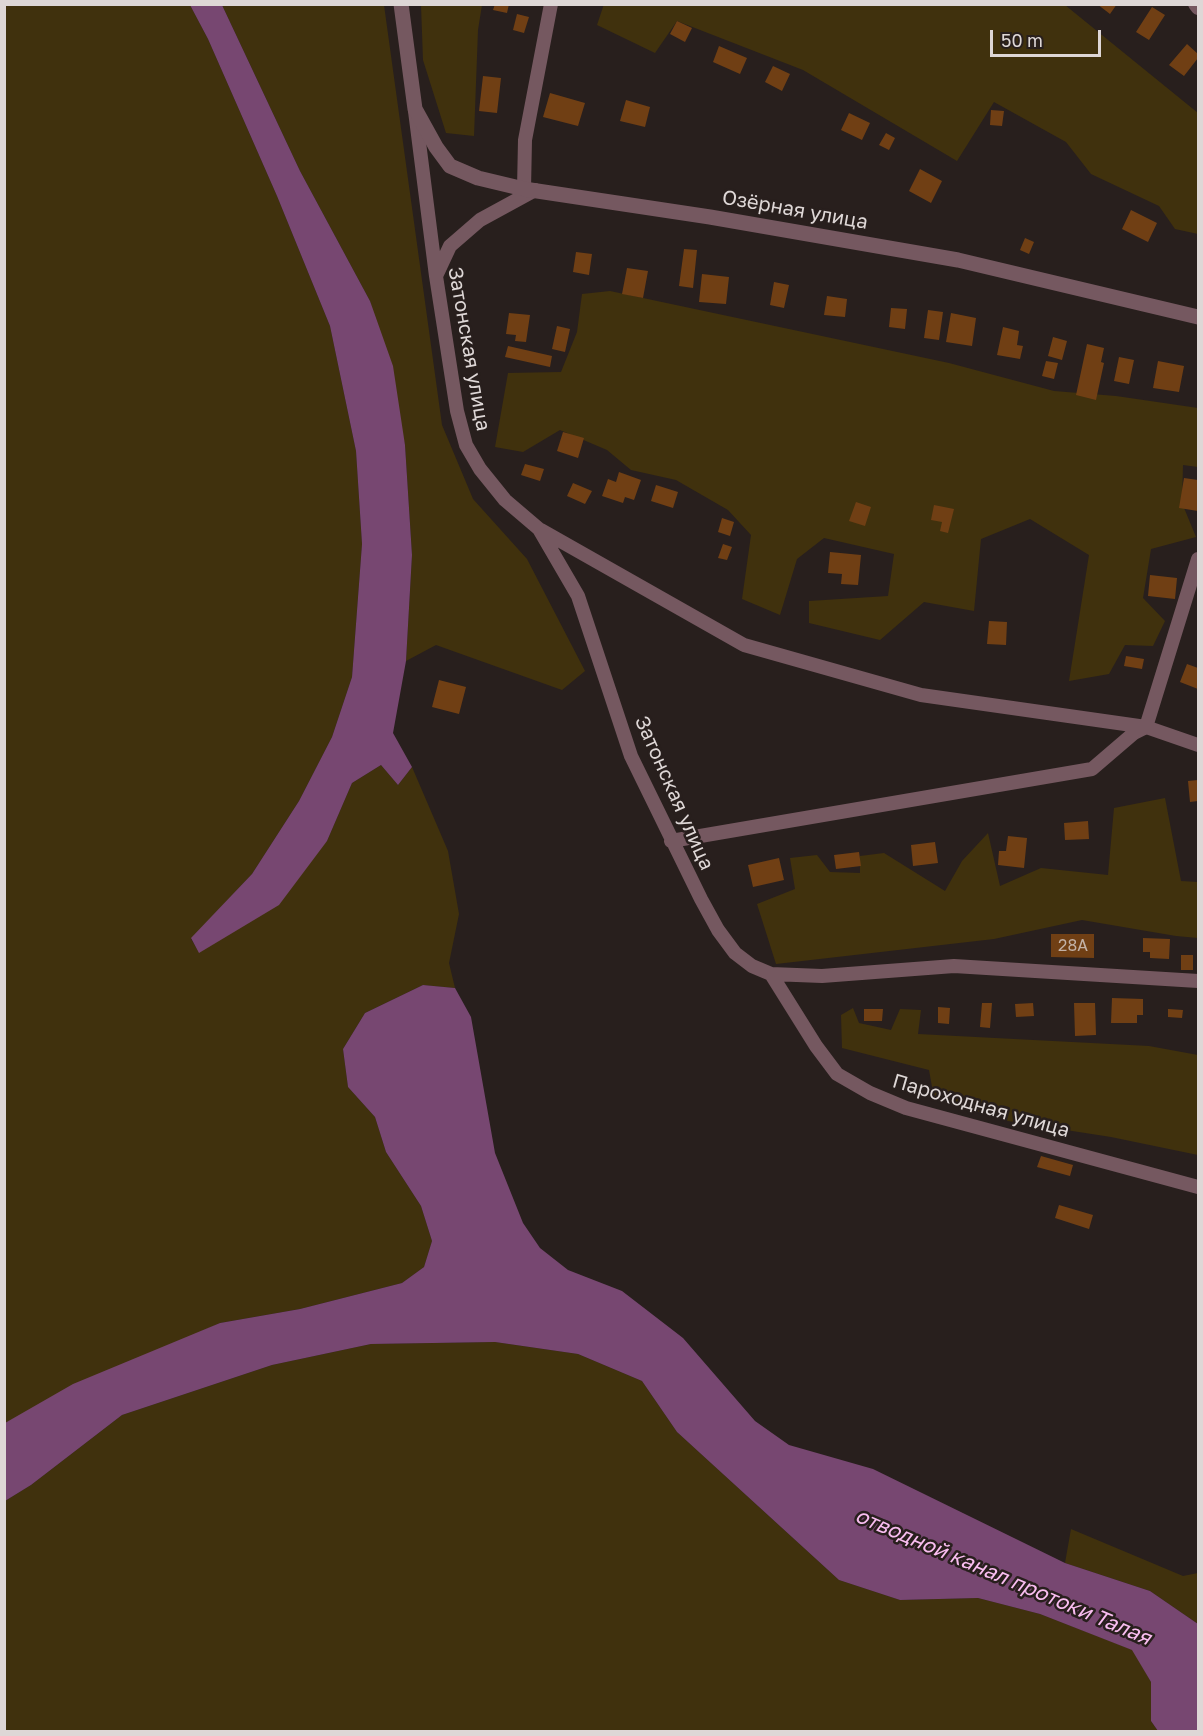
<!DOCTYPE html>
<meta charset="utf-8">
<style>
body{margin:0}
#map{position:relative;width:1203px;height:1736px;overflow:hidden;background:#281f1d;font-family:"Golos Text",sans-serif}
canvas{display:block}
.frame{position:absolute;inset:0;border:6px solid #ded7d6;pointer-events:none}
.scale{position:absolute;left:990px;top:30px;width:111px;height:27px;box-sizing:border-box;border:3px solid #ded7d6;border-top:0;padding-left:8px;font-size:18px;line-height:21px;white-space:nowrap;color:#ded7d6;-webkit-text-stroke:4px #281f1d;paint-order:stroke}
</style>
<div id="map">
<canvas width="1203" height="1736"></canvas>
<div class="frame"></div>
<div class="scale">50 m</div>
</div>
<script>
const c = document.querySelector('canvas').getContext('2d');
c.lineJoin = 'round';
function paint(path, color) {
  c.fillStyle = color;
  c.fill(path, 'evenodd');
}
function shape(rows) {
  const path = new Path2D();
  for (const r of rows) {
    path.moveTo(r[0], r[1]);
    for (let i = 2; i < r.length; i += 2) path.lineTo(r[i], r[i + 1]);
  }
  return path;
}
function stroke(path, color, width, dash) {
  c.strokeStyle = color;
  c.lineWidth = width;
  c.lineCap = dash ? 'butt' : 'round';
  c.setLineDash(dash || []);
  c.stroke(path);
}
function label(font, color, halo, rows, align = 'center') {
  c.font = font + ' "Golos Text",sans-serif';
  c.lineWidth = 5;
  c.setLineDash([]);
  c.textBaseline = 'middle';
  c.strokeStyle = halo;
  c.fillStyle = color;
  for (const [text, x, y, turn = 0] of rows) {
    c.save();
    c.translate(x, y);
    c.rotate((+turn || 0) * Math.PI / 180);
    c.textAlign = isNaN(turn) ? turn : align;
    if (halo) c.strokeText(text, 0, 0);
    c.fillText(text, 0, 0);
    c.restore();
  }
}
paint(shape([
 [604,4,1065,5,1198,113,1198,234,1175,229,1159,206,1091,174,1066,142,994,102,957,161,803,70,677,21,655,53,597,25],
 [5,5,190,5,208,39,277,196,330,326,356,451,362,544,352,677,332,737,299,801,252,874,191,939,199,952,327,841,352,783,381,765,398,785,412,767,448,851,459,914,449,963,455,988,423,985,365,1013,343,1049,348,1087,375,1117,386,1152,421,1206,432,1241,424,1267,402,1283,300,1309,220,1323,5,1423],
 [222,5,384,5,442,425,473,499,527,559,585,671,562,690,436,645,406,661,412,555,405,445,370,301,300,171],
 [421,5,482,5,478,30,474,136,446,133,423,60],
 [610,291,949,363,1054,391,1116,396,1198,408,1198,467,1183,465,1182,503,1196,537,1151,549,1143,598,1165,621,1153,646,1125,645,1109,674,1069,681,1089,555,1030,519,981,539,974,611,924,602,880,640,809,623,809,601,888,596,894,554,824,538,797,559,780,615,742,599,751,535,728,510,676,480,631,470,607,450,560,430,523,452,495,447,508,373,561,372,577,332,582,294],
 [1165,798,1181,881,1198,882,1198,938,1176,936,1082,920,994,939,776,964,757,904,795,889,790,858,817,855,830,872,860,873,860,856,884,853,945,891,962,861,988,833,1000,886,1041,868,1108,875,1114,808],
 [853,1008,859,1023,891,1030,900,1009,921,1010,918,1034,1149,1046,1198,1055,1198,1155,1111,1137,1008,1121,934,1098,929,1070,842,1048,841,1015],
 [495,1342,578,1354,642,1381,677,1432,839,1580,900,1600,978,1598,1040,1614,1133,1650,1151,1682,1151,1721,1158,1731,5,1732,5,1501,31,1485,122,1415,272,1365,371,1344],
 [1071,1529,1183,1576,1198,1573,1198,1624,1150,1591,1065,1563]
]), '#40310d');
paint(shape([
 [190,5,222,5,300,171,370,301,393,366,405,445,412,555,406,661,393,733,412,767,398,785,381,765,352,783,327,841,279,905,199,953,191,938,252,874,299,801,332,737,352,677,362,544,356,451,330,326,277,196,208,39],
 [423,985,455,988,471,1017,495,1153,523,1223,540,1248,568,1270,622,1291,683,1338,755,1421,789,1445,873,1469,1065,1563,1150,1591,1198,1624,1198,1731,1158,1731,1151,1721,1151,1682,1132,1650,1040,1614,978,1598,900,1600,839,1580,677,1432,642,1381,578,1354,495,1342,371,1344,272,1365,122,1415,31,1485,5,1501,5,1423,73,1384,220,1323,300,1309,402,1283,424,1267,432,1241,421,1206,386,1152,375,1117,348,1087,343,1049,365,1013]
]), '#774771');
paint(shape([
 [495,4,509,4,507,13,493,10],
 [1097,4,1117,4,1110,14],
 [1152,7,1165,15,1149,40,1136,32],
 [517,14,529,17,524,33,513,30],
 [677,21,692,28,685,42,670,34],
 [1187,44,1198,54,1198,58,1184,76,1169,65],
 [719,46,747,58,740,74,713,62],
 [773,66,790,74,782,91,765,82],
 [483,76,501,78,497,113,479,111],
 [550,93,585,103,578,126,543,117],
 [626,100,650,107,645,127,620,121],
 [991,110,1004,111,1002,126,990,125],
 [849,113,870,123,862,140,841,130],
 [886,133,895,138,889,150,879,145],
 [920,169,942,181,931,203,909,191],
 [1131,210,1157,223,1148,242,1122,229],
 [1025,238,1034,242,1029,254,1020,250],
 [684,249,697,250,693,288,679,286],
 [576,252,592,254,589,275,573,272],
 [627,268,648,271,643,298,622,294],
 [702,274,729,277,726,304,699,302],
 [774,282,789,285,784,308,770,305],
 [827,296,847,299,845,317,824,315],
 [891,308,907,309,905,329,889,327],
 [928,310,943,312,939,340,924,338],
 [509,313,530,315,526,342,515,341,516,335,506,334],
 [951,313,976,318,972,346,946,342],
 [557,326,570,329,565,352,552,349],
 [1003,327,1019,331,1017,345,1023,346,1020,359,997,355],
 [1053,337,1067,341,1062,360,1048,356],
 [1087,344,1104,348,1101,362,1104,363,1096,400,1076,395],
 [508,346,552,356,550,367,505,357],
 [1119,357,1134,360,1129,384,1114,381],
 [1046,361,1058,363,1054,379,1042,376],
 [1158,361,1184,366,1179,392,1153,388],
 [563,432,584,438,578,458,557,451],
 [525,464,544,469,540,481,521,475],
 [619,472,641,480,634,500,625,497,623,503,602,496,608,479,616,482],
 [1184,478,1198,480,1198,511,1179,508],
 [573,483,592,491,585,504,567,496],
 [656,485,678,492,673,508,651,501],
 [856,502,871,507,865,526,849,521],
 [934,505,954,509,948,533,940,531,942,522,931,520],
 [722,518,734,522,730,536,718,532],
 [723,544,732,547,727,560,718,558],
 [830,552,861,555,858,585,841,584,842,574,828,573],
 [1150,575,1177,578,1175,599,1148,596],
 [989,621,1007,622,1006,645,987,644],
 [1126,656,1144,659,1142,669,1124,666],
 [1187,664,1198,668,1198,689,1180,682],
 [439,680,466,687,459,714,432,707],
 [1198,780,1198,801,1190,802,1188,781],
 [1088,821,1089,839,1065,840,1064,823],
 [1008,836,1027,838,1024,868,998,865,999,851,1006,851],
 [935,842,938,863,913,866,911,845],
 [859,852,861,866,836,869,834,855],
 [779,858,784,880,753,887,748,865],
 [1051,934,1094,934,1094,958,1051,957],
 [1143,938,1170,939,1169,959,1150,958,1150,952,1143,952],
 [1181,955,1193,955,1193,970,1181,970],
 [1112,998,1143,999,1143,1015,1137,1015,1137,1023,1111,1023],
 [982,1003,992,1003,990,1028,980,1027],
 [1033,1003,1034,1016,1016,1017,1015,1004],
 [1074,1003,1095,1003,1096,1035,1075,1036],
 [938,1007,950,1008,949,1024,938,1023],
 [864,1009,883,1009,882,1021,864,1021],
 [1168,1009,1183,1010,1182,1018,1168,1017],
 [1041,1156,1073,1165,1070,1176,1037,1167],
 [1059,1205,1093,1215,1089,1229,1055,1218]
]), '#703f14');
stroke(shape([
 [1195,4,1198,8],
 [415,111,436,276,457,411,466,445,480,469,505,500,539,529,578,596,631,756,701,899,718,930,735,953,752,966,771,974,822,976,954,966,1198,981],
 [524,189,525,140,551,4],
 [436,276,450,246,480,220,535,190],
 [541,530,744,645,921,695,1146,727,1198,745],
 [671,841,1092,769,1134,733,1146,727,1198,559],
 [771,974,816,1046,837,1074,870,1093,906,1108,1198,1187]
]), '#755860', 14);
stroke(shape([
 [401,4,415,109,436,147,450,166,478,178,524,189,710,217,958,260,1198,317]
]), '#755860', 15);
label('16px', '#c2b1a6', null, [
 ["28А",1073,946]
]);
label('20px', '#ded7d6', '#281f1d', [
 ["Озёрная улица",795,210,10],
 ["Затонская улица",469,349,80],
 ["Затонская улица",674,793,66],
 ["Пароходная улица",981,1106,16]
]);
label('italic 21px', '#f9bdf0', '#281f1d', [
 ["отводной канал протоки Талая",1003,1577,23]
]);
</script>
